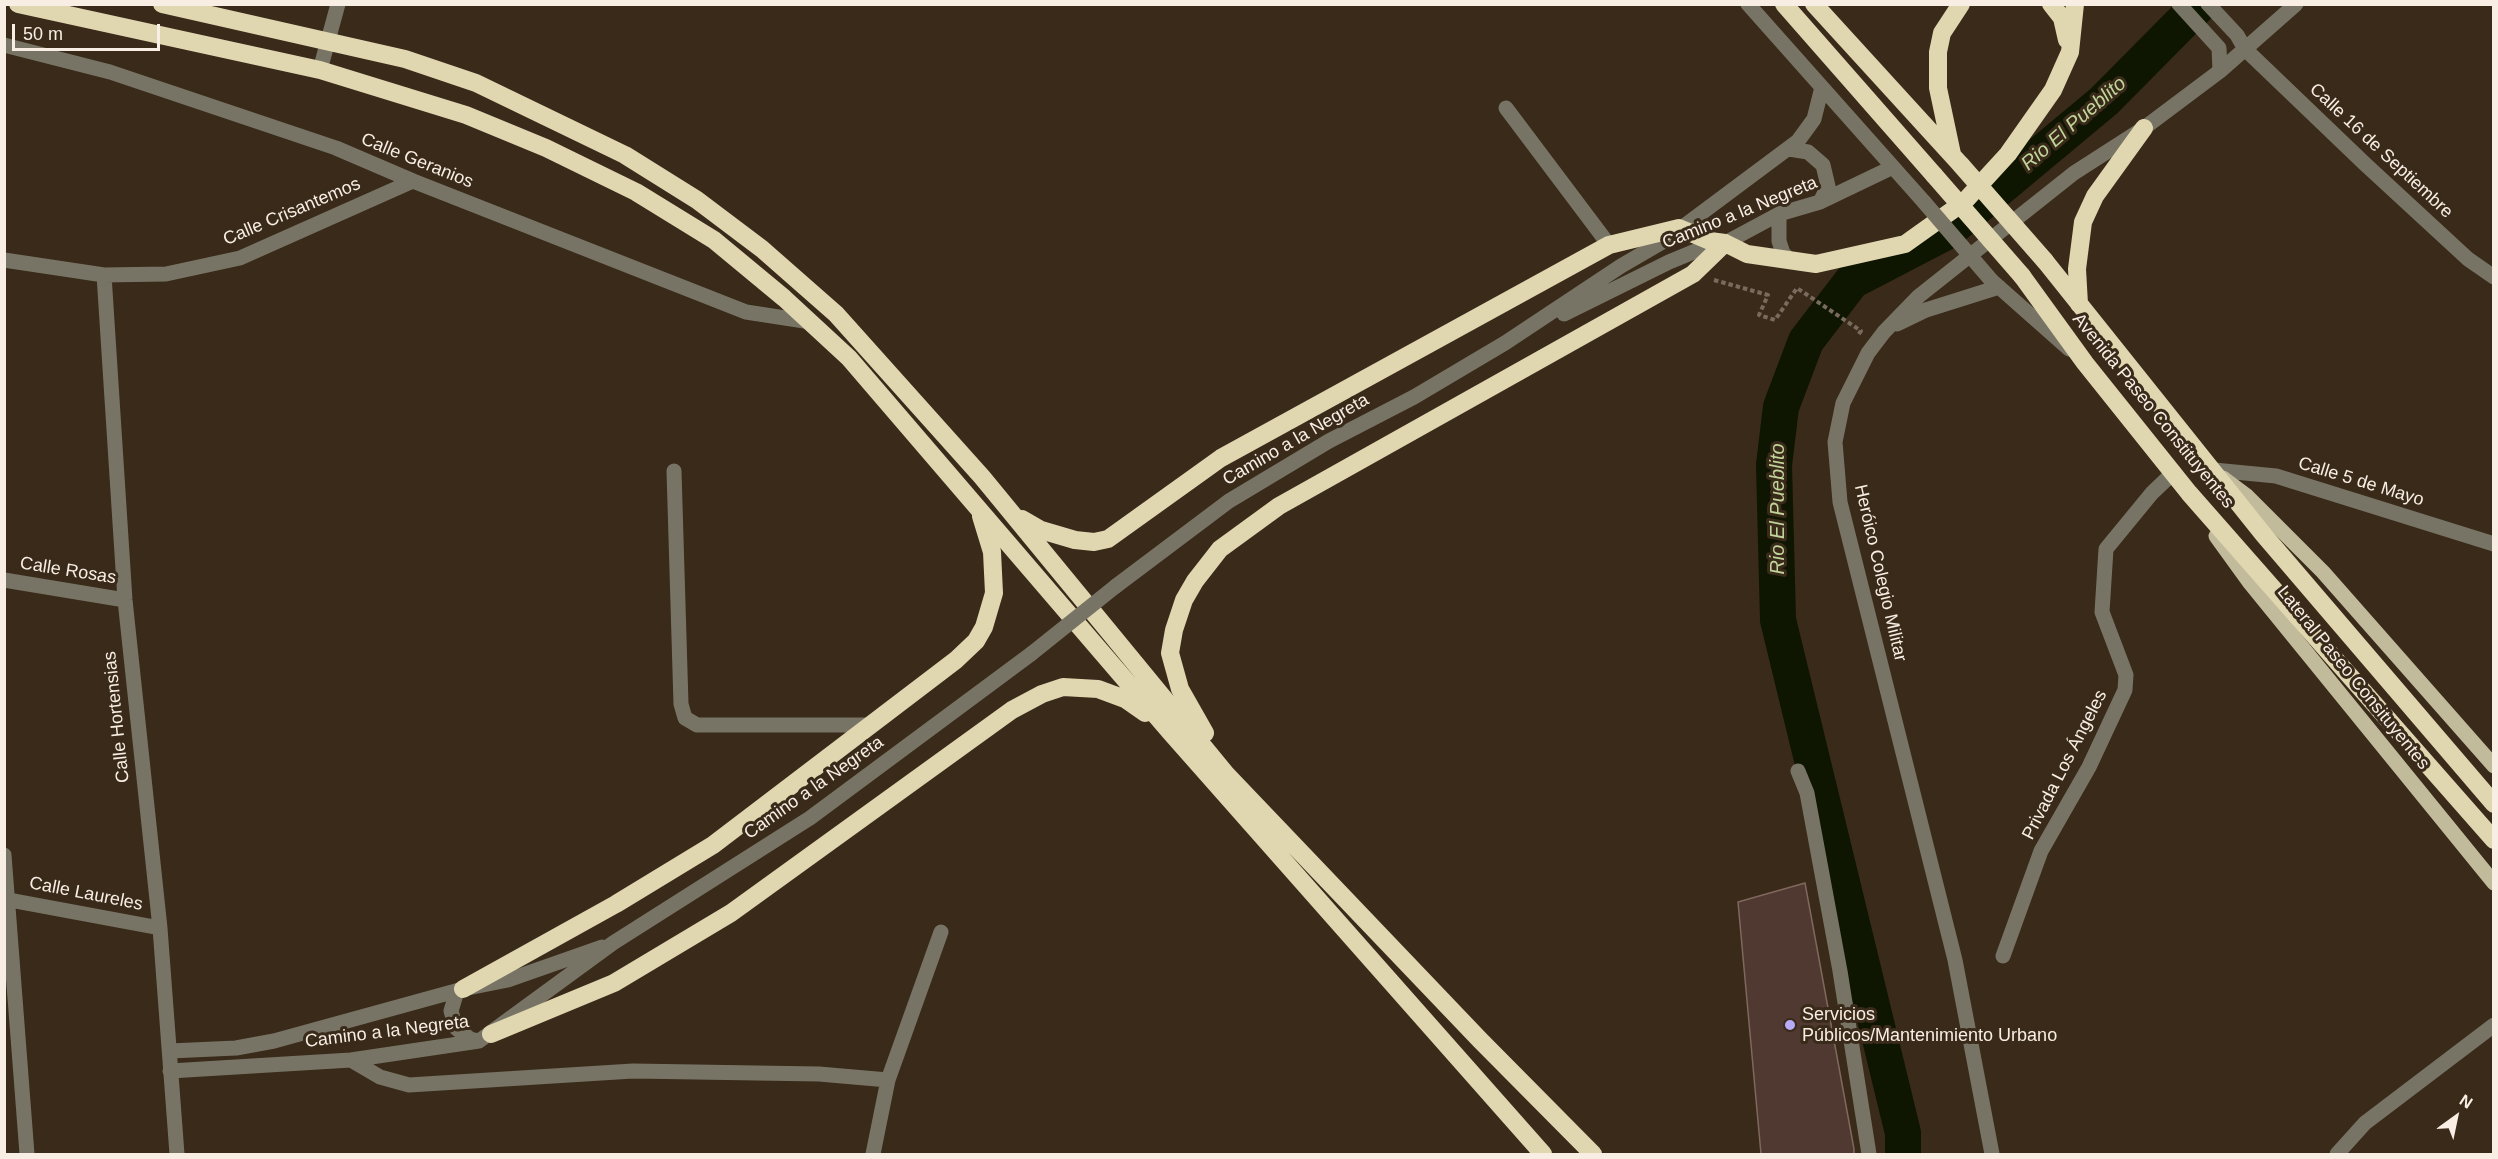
<!DOCTYPE html>
<meta charset="utf-8">
<style>
body{margin:0}
#map{position:relative;width:2498px;height:1159px;overflow:hidden;background:#392a1a;font-family:Helvetica,sans-serif}
canvas{display:block}
.frame{position:absolute;inset:0;border:6px solid #f8eee4;pointer-events:none}
.north{position:absolute;left:2426px;top:1087px;width:60px;height:60px;-webkit-text-stroke:4px #392a1a;paint-order:stroke;rotate:33deg;font-size:16px;font-weight:700;line-height:24px;text-align:center;color:#f8eee4}
.north::after{content:'';display:block;margin:auto;width:21px;height:27px;background:#f8eee4;clip-path:polygon(50% 0,100% 100%,50% 72%,0 100%)}
.scale{position:absolute;left:12px;top:24px;width:148px;height:27px;box-sizing:border-box;border:3px solid #f8eee4;border-top:0;padding-left:8px;font-size:18px;line-height:21px;white-space:nowrap;color:#f8eee4;-webkit-text-stroke:4px #392a1a;paint-order:stroke}
</style>
<div id="map">
<canvas width="2498" height="1159"></canvas>
<div class="frame"></div>
<div class="north">N</div>
<div class="scale">50 m</div>
</div>
<script>
const c = document.querySelector('canvas').getContext('2d');
c.lineJoin = 'round';
function shape(rows) {
  const path = new Path2D();
  for (const r of rows) {
    path.moveTo(r[0], r[1]);
    for (let i = 2; i < r.length; i += 2) path.lineTo(r[i], r[i + 1]);
  }
  return path;
}
function stroke(path, color, width, dash) {
  c.strokeStyle = color;
  c.lineWidth = width;
  c.lineCap = dash ? 'butt' : 'round';
  c.setLineDash(dash || []);
  c.stroke(path);
}
function paint(path, color) {
  c.fillStyle = color;
  c.fill(path, 'evenodd');
}
function label(font, color, halo, rows, align = 'center') {
  c.font = font + ' Helvetica,sans-serif';
  c.lineWidth = 6;
  c.setLineDash([]);
  c.textBaseline = 'middle';
  c.strokeStyle = halo;
  c.fillStyle = color;
  for (const [text, x, y, turn = 0] of rows) {
    c.save();
    c.translate(x, y);
    c.rotate((+turn || 0) * Math.PI / 180);
    c.textAlign = isNaN(turn) ? turn : align;
    if (halo) c.strokeText(text, 0, 0);
    c.fillText(text, 0, 0);
    c.restore();
  }
}
stroke(shape([
 [1903,1154,1903,1133,1778,620,1774,465,1781,407,1806,341,1852,281,1948,231,2104,101,2200,4]
]), '#0e1500', 36);
const building = shape([
 [1805,883,1854,1149,1854,1154,1761,1154,1738,902,1805,883]
]);
paint(building, '#4f3931');
stroke(building, '#80685f', 1.5);
stroke(shape([
 [1714,280,1768,295,1759,315,1775,320,1797,288,1861,331,1858,335]
]), '#786b5d', 4, [4.5, 3]);
stroke(shape([
 [1748,4,1924,202],
 [2179,4,2219,48,2220,71],
 [2208,4,2237,35,2245,49,2365,164,2468,259,2494,277],
 [4,45,110,72,336,148,413,181,746,312,811,322],
 [320,70,338,4],
 [1506,108,1609,245],
 [1789,149,1808,152,1823,165,1828,186,1820,202],
 [1779,214,1779,241,1783,253,1791,261],
 [4,260,104,275,166,274,240,258,413,181],
 [104,275,125,600,160,928,177,1154],
 [1991,280,2069,349],
 [1564,314,1669,262,1698,250,1725,243,1779,214,1820,202,1893,167],
 [1897,324,1926,310,1999,287],
 [2214,470,2276,476,2494,544],
 [674,471,681,704,685,718,697,725,869,725],
 [4,580,125,600],
 [1116,586,1229,501,1329,441,1414,397,1505,343,1621,266,1664,241,1798,141,1814,119,1822,87],
 [1798,771,1807,793,1840,971,1869,1154],
 [4,855,27,1154],
 [4,899,160,928],
 [2003,956,2041,851,2089,767,2125,690,2126,675,2102,612,2106,549,2152,493,2174,472],
 [457,991,451,1011,456,1028,470,1039,479,1041],
 [170,1051,236,1048,274,1041,463,989,508,980,602,947],
 [351,1060,380,1077,409,1085,633,1071,819,1074,888,1080],
 [170,1071,351,1060,479,1041,613,943,810,818,1031,654],
 [873,1154,888,1080,941,932],
 [1992,1154,1955,960,1840,502,1835,442,1843,403,1868,353,1884,332,1919,296,2074,173,2144,128,2220,71,2296,4],
 [2337,1154,2365,1123,2494,1025]
]), '#787465', 15);
stroke(shape([
 [2223,478,2247,496,2323,572,2494,766],
 [2216,536,2250,583,2494,883]
]), '#c2bb9b', 15);
stroke(shape([
 [18,4,320,70,466,115,546,148,636,192,714,240,784,298,849,358,1170,732,1543,1154],
 [162,4,405,59,476,83,625,155,697,200,762,249,836,314,982,477,1226,774,1480,1040,1593,1154],
 [1784,4,1934,175],
 [1814,4,1961,165],
 [2051,4,2062,18,2067,40],
 [1952,154,1938,88,1938,52,1942,33,1961,4],
 [2045,261,2263,534,2494,804],
 [2022,276,2085,363,2189,493,2494,840],
 [2079,304,2077,269,2083,222,2095,196,2144,128],
 [1022,519,1041,530,1075,540,1094,542,1108,539,1221,458,1609,245,1679,228,1710,241,1725,243,1747,254,1816,264,1905,244,1964,202,2008,154,2053,90,2070,52,2075,4],
 [1205,733,1180,689,1170,653,1174,630,1184,600,1195,581,1220,549,1279,506,1693,274,1725,243],
 [463,989,616,904,713,845,956,660,976,641,984,627,994,593,992,552,981,516],
 [491,1034,614,983,731,913,1012,710,1042,694,1063,687,1098,689,1125,699,1145,713]
]), '#e0d6b0', 18);
stroke(shape([
 [1924,202,1991,280],
 [1031,654,1116,586]
]), '#787465', 15);
stroke(shape([
 [1961,165,2045,261],
 [1934,175,2022,276]
]), '#e0d6b0', 18);
for (const [x, y, r, color] of [
 [1790,1025,6,"#b7abf8"]
]) {
  const dot = new Path2D();
  dot.arc(x, y, r, 0, 2 * Math.PI);
  c.fillStyle = color;
  c.fill(dot);
  stroke(dot, '#392a1a', 2);
}
label('18px', '#f8eee4', '#392a1a', [
 ["Calle 16 de Septiembre",2381,151,43],
 ["Calle Geranios",417,161,22],
 ["Calle Crisantemos",292,212,-23],
 ["Camino a la Negreta",1740,213,-22],
 ["Avenida Paseo Constituyentes",2153,411,51],
 ["Camino a la Negreta",1296,440,-30],
 ["Calle 5 de Mayo",2361,482,17],
 ["Calle Rosas",68,571,9],
 ["Heróico Colegio Militar",1880,573,77],
 ["Lateral Paseo Consituyentes",2353,678,51],
 ["Calle Hortensias",117,717,-96],
 ["Privada Los Ángeles",2065,765,-63],
 ["Camino a la Negreta",814,788,-35],
 ["Calle Laureles",86,894,11],
 ["Camino a la Negreta",387,1032,-7]
]);
label('18px', '#f8eee4', '#392a1a', [
 ["Servicios",1802,1015],
 ["Públicos/Mantenimiento Urbano",1802,1036]
], 'left');
label('italic 20px', '#c1d59a', '#392a1a', [
 ["Rio El Pueblito",2074,124,-41],
 ["Rio El Pueblito",1778,509,-90]
]);
</script>
